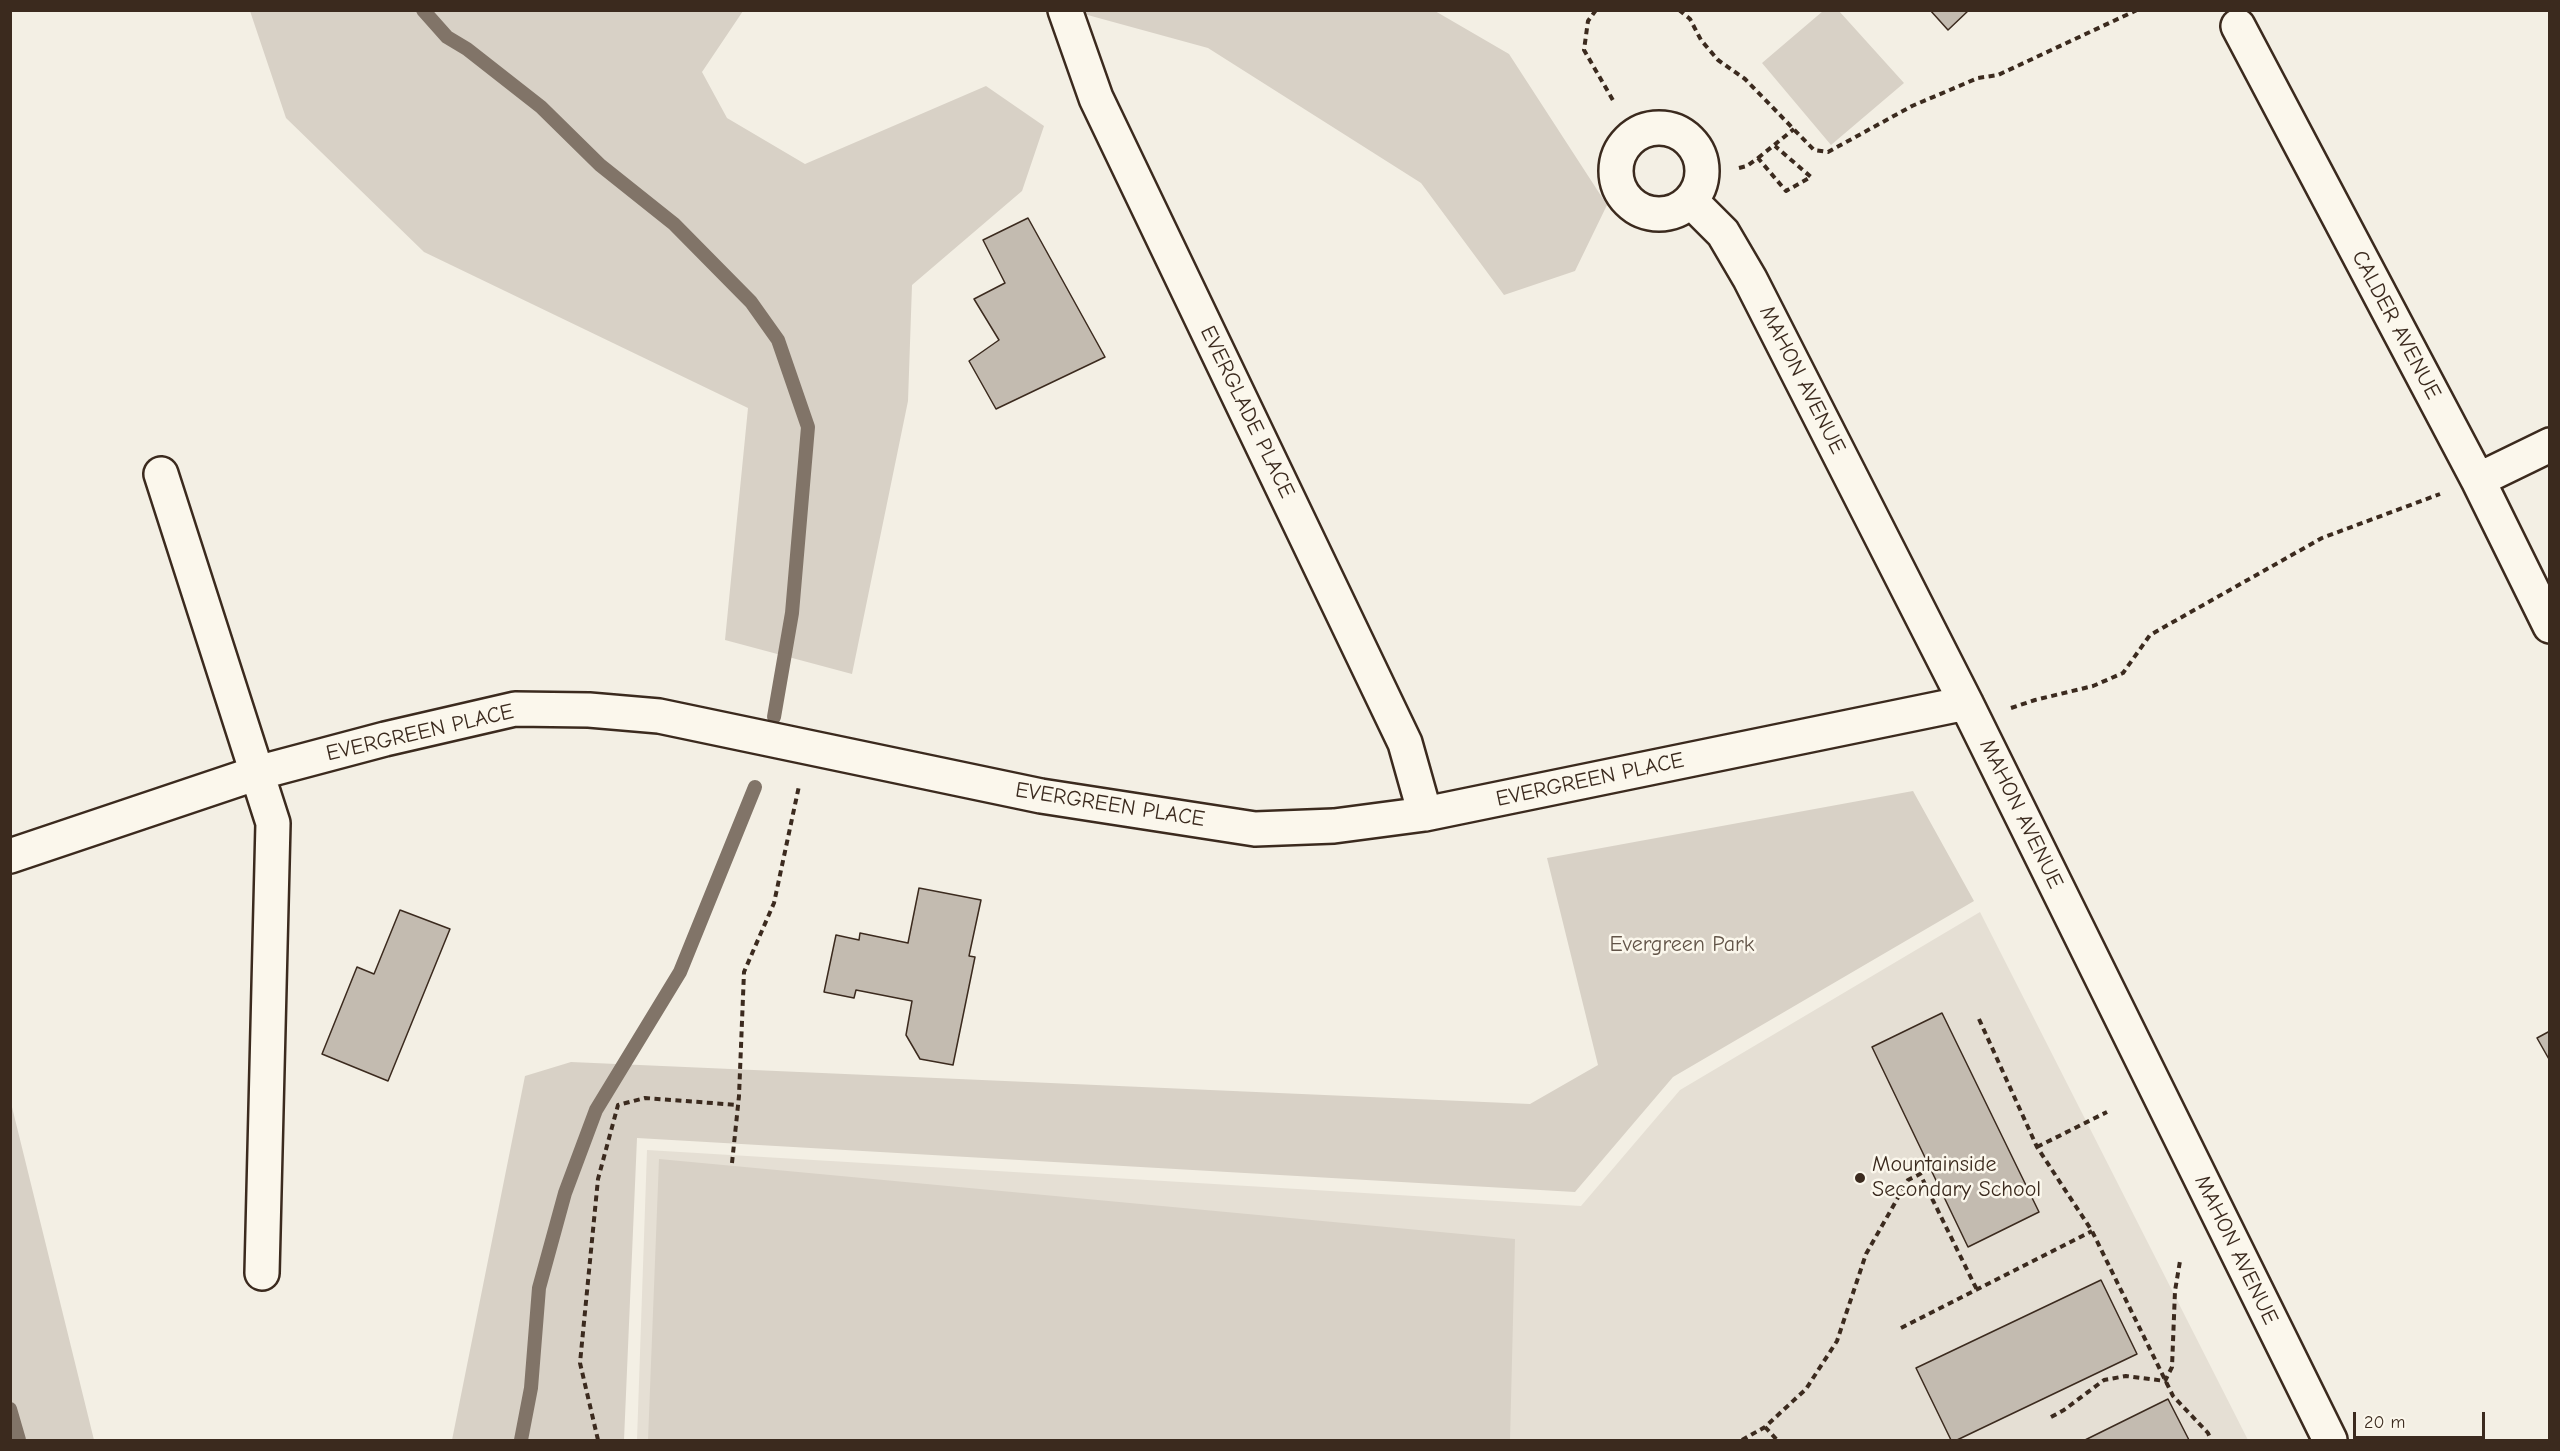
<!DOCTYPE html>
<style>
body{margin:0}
#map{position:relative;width:2560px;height:1451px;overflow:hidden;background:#f3efe4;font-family:"Comic Neue",sans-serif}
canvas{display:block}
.frame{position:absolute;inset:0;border:12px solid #3b2a1e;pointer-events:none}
.scale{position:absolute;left:2353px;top:1412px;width:132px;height:27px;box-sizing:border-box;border:3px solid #3b2a1e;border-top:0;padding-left:8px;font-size:18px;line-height:21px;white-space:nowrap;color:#3b2a1e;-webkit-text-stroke:4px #fbf7ec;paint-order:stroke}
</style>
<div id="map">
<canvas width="2560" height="1451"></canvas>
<div class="frame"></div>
<div class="scale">20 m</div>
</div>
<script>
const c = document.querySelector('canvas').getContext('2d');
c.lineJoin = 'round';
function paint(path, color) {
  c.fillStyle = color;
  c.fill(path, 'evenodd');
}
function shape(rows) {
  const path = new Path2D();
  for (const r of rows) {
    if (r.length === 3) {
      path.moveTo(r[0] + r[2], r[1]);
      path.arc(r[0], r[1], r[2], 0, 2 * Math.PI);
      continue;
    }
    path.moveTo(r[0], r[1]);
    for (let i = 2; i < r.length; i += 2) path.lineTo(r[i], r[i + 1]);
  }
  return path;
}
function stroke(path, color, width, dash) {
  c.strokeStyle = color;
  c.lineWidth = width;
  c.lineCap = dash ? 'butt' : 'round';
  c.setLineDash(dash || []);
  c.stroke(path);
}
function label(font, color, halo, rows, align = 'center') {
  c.font = font + ' "Comic Neue",sans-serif';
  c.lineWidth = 5;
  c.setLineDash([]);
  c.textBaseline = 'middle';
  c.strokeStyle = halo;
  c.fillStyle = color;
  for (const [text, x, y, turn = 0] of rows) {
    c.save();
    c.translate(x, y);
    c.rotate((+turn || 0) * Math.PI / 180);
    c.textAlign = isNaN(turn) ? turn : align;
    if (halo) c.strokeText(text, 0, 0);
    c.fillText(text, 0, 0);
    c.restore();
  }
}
paint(shape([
 [1980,912,2248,1440,637,1440,647,1150,1581,1206,1680,1090]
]), '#e5dfd4');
paint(shape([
 [250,11,743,11,702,72,727,118,805,164,986,86,1044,126,1022,191,912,285,908,401,852,674,725,640,748,408,424,252,286,118],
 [1073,11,1435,11,1509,54,1607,205,1575,271,1504,295,1421,183,1208,48],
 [1823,11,1839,11,1904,83,1831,145,1762,63],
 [1913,791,1974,901,1673,1077,1575,1192,637,1138,624,1440,452,1440,525,1076,571,1062,1530,1104,1598,1065,1547,858],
 [11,1103,94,1440,11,1440],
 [659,1159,1515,1239,1510,1440,648,1440]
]), '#d8d1c6');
stroke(shape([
 [423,10,447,37,467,49,541,107,600,165,674,224,751,302,778,340,808,427,792,613,774,717],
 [10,1409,19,1440],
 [521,1440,531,1388,539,1288,565,1193,596,1110,680,972,755,787]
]), '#817468', 14);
const building = shape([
 [1930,10,1969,10,1948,30,1930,10],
 [1028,218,1105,357,996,409,969,361,999,340,974,299,1005,283,983,240,1028,218],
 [919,888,981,900,969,956,975,957,953,1065,920,1059,906,1035,912,1001,856,990,854,998,824,992,836,935,859,940,860,933,908,943,919,888],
 [400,910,450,929,388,1081,322,1054,357,967,374,974,400,910],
 [1942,1013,2039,1212,1968,1247,1872,1047,1942,1013],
 [2550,1031,2550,1061,2537,1038,2550,1031],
 [2101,1280,2137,1354,1957,1440,1951,1440,1916,1368,2101,1280],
 [2168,1399,2189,1440,2085,1440,2168,1399]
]);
paint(building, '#c3bbb0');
stroke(building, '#3b2a1e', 1.5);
const street = shape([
 [1065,10,1096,98,1405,743,1425,814],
 [2238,26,2478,480,2550,626],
 [1659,171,43],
 [1691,201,1723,233,1750,279,1966,703,2330,1440],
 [161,474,273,823,262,1273],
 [2478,480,2550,445],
 [10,856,257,773,385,739,515,709,589,710,659,716,1041,796,1255,829,1334,826,1425,814,1966,703]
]);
stroke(street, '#3b2a1e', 38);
stroke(shape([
 [1596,10,1588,21,1584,50,1614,102],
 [1679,10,1690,19,1701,40,1718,60,1745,79,1814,150,1828,152,1912,106,1978,78,1998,75,2137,10],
 [1758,158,1794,129],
 [1739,168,1747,166,1758,158,1786,191,1811,177,1775,146],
 [2011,708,2035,700,2093,686,2123,673,2150,635,2322,538,2440,494],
 [1979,1019,2037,1147,2092,1231,2173,1396,2208,1433,2211,1440],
 [2037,1147,2107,1112],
 [732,1163,739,1096,744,972,774,903,799,786],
 [1901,1328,2092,1231],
 [2051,1417,2064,1410,2104,1380,2126,1376,2165,1381,2172,1367,2175,1291,2180,1261],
 [1765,1427,1777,1440],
 [598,1440,580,1363,598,1179,618,1105,645,1098,738,1105],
 [1742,1440,1765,1427,1806,1389,1837,1341,1866,1254,1908,1180,1920,1174,1977,1290]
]), '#3b2a1e', 4, [6, 4.5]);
stroke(street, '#fbf7ec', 33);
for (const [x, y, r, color] of [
 [1860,1178,6,"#3b2a1e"]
]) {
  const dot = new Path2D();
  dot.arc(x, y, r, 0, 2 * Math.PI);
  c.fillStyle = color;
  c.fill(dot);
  stroke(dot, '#fbf7ec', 2);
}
label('22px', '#3b2a1e', '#fbf7ec', [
 ["CALDER AVENUE",2396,325,62],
 ["MAHON AVENUE",1802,380,63],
 ["EVERGLADE PLACE",1247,412,64],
 ["EVERGREEN PLACE",420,733,-13],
 ["EVERGREEN PLACE",1590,780,-12],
 ["EVERGREEN PLACE",1110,805,9],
 ["MAHON AVENUE",2021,814,64],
 ["MAHON AVENUE",2236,1250,64]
]);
label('22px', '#625448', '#fbf7ec', [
 ["Evergreen Park",1682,945]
]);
label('22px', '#3b2a1e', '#fbf7ec', [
 ["Mountainside",1872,1165],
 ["Secondary School",1872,1190]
], 'left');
</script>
